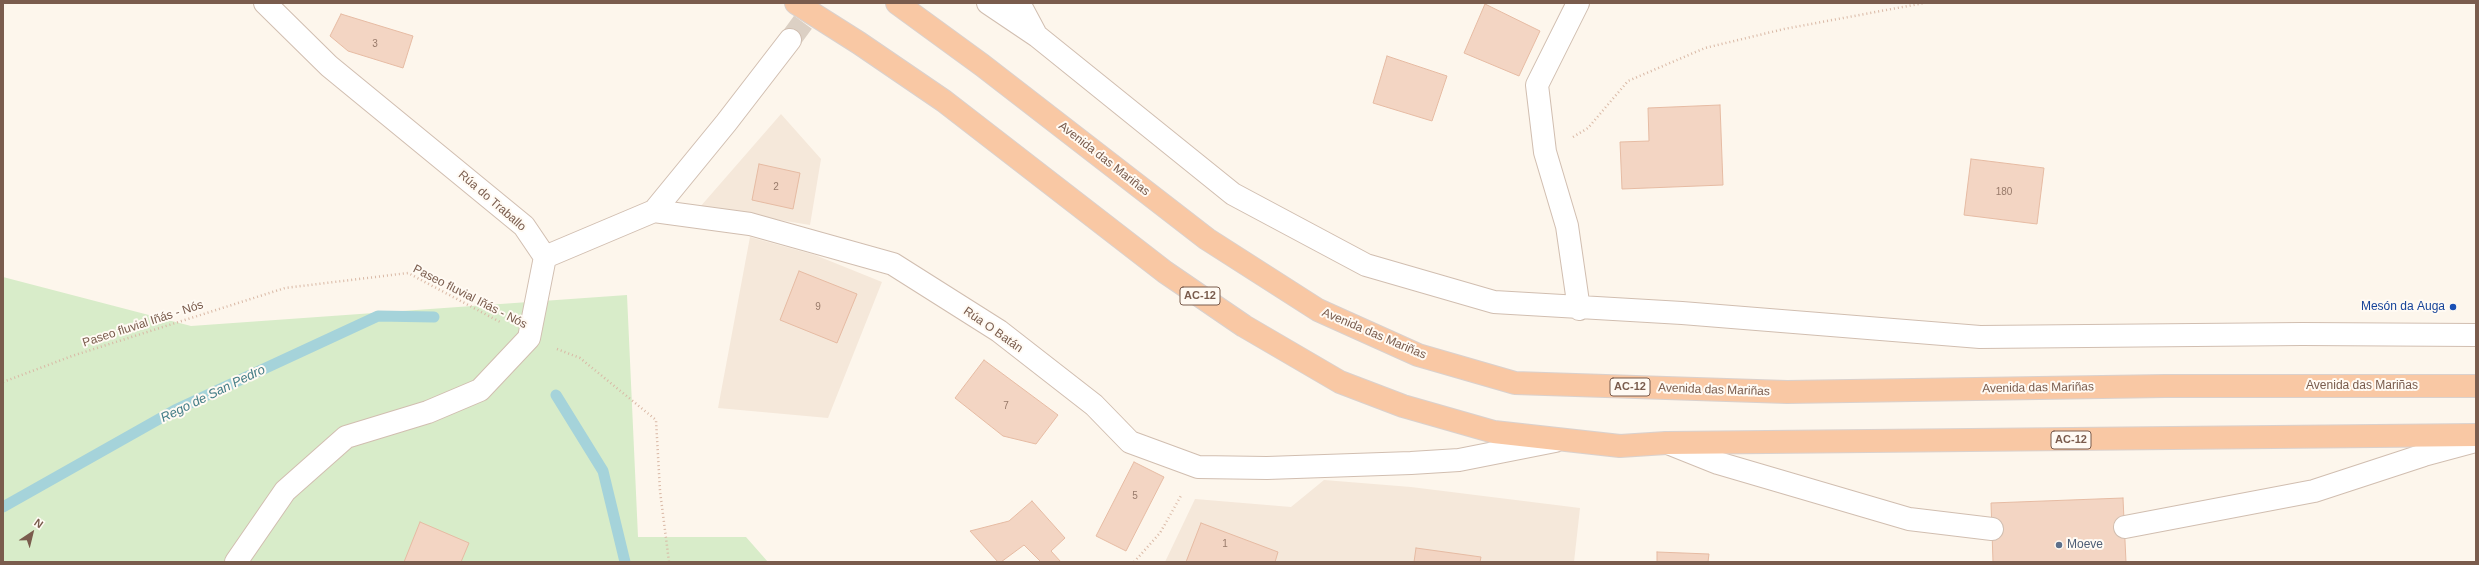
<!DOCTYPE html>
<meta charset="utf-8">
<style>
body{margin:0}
#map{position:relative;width:2479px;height:565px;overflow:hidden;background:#fdf6ec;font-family:Helvetica,sans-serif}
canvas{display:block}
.frame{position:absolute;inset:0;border:4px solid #7a5c4d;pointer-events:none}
.north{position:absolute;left:12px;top:513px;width:40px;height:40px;-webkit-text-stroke:3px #fffaf3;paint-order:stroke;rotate:35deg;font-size:11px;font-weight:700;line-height:16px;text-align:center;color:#7a5c4d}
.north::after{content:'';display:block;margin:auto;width:14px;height:18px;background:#7a5c4d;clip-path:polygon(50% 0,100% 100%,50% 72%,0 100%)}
</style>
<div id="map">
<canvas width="2479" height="565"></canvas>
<div class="frame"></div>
<div class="north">N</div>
</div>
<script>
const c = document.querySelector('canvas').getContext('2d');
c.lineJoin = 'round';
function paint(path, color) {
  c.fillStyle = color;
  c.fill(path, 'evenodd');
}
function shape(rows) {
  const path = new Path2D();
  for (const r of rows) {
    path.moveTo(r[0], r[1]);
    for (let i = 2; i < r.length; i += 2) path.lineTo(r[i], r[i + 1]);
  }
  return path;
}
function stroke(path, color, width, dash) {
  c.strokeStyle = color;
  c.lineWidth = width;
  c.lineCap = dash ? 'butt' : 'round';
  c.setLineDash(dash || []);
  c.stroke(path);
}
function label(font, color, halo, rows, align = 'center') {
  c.font = font + ' Helvetica,sans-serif';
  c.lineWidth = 4;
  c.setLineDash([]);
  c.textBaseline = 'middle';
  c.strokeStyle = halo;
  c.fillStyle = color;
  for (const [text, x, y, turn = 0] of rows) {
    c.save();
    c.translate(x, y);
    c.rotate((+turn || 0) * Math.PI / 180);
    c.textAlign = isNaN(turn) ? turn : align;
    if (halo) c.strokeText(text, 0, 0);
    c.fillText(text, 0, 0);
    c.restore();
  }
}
paint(shape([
 [781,114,821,159,810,225,700,207],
 [750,237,815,255,882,282,828,418,718,408],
 [1324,480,1411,487,1580,508,1574,562,1165,562,1195,499,1291,507]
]), '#f5e8da');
paint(shape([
 [3,277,191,326,627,295,638,537,746,537,768,562,3,562]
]), '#d8ecc9');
stroke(shape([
 [556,395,603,471,625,562],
 [3,507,175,410,378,316,434,317]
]), '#a5d3da', 11);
const building = shape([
 [1485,4,1540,31,1519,76,1464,53,1485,4],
 [341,14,413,36,403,68,348,51,330,36,341,14],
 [1387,56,1447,76,1432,121,1373,103,1387,56],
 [1720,105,1723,185,1622,189,1620,142,1649,141,1648,108,1720,105],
 [1971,159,2044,168,2037,224,1964,215,1971,159],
 [759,164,800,173,793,209,752,200,759,164],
 [799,271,857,294,837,343,780,320,799,271],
 [984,360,1058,415,1036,444,1003,436,955,398,984,360],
 [1134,462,1164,477,1126,551,1096,536,1134,462],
 [2123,498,2126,562,1993,562,1991,503,2123,498],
 [1032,501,1065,538,1051,551,1061,562,1041,562,1024,545,1001,562,998,562,970,531,1009,521,1032,501],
 [420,522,469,543,461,562,404,562,420,522],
 [1201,523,1278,552,1275,562,1186,562,1201,523],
 [1416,548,1481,557,1480,562,1414,562,1416,548],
 [1657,552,1709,554,1708,562,1657,562,1657,552]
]);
paint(building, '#f3d5c3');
stroke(building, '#e6bba3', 1);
stroke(shape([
 [790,40,817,3]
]), '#dcd0c4', 22, [22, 11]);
const service = shape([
 [1668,443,1718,463,1909,519,1992,529],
 [2125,527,2314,491,2424,455,2476,441]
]);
const minor = shape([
 [988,3,1037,36,1233,194,1366,265,1494,302,1682,313,1980,337,2302,334,2476,335],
 [1019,3,1035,33],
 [1578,3,1537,85,1545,152,1567,226,1579,309],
 [654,211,750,224,893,264,999,331,1094,405,1130,442,1198,467,1267,468,1411,463,1459,460,1555,441],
 [545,257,654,211,726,123,790,40],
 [236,562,285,491,346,437,428,412,480,390,529,338,545,257,524,226,329,66,265,3]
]);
const trunk = shape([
 [796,3,859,43,944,101,1165,272,1244,326,1340,382,1403,406,1494,432,1620,446,1666,443,2476,435],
 [897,3,982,65,1207,239,1318,310,1418,355,1515,383,1787,392,2165,386,2476,386]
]);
stroke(service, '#d1beb0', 24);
stroke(minor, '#d1beb0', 24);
stroke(trunk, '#dad1cd', 24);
stroke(shape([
 [1573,137,1588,128,1628,81,1705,48,1784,29,1924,3],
 [557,349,580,358,656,420,660,491,669,562],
 [3,382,72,356,285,288,408,273,502,323],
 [1134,562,1160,533,1182,494]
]), '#d9b8a5', 2.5, [1, 3]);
stroke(service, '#fff', 22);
stroke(minor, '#fff', 22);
stroke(trunk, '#f9c8a4', 22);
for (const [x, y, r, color] of [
 [2453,307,4,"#1a4fb4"],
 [2059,545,4,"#5c6f8a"]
]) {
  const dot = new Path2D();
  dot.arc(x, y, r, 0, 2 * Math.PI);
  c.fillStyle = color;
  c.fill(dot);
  stroke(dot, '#fffaf3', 1.5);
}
label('10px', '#987a6a', null, [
 ["3",375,44],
 ["2",776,187],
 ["180",2004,192],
 ["9",818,307],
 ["7",1006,406],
 ["5",1135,496],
 ["1",1225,544]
]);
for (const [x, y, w] of [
 [1200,296,40],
 [1630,387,40],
 [2071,440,40]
]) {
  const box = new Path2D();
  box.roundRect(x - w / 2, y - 9, w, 18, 3);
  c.fillStyle = '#fffaf3';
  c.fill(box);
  stroke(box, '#7a5c4d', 1);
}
label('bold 11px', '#7a5c4d', null, [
 ["AC-12",1200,296],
 ["AC-12",1630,387],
 ["AC-12",2071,440]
]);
label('12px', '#7a5c4d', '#fffaf3', [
 ["Avenida das Mariñas",1104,159,38],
 ["Rúa do Traballo",492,201,41],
 ["Paseo fluvial Iñás - Nós",470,297,27],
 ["Paseo fluvial Iñás - Nós",143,324,-18],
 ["Rúa O Batán",993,330,35],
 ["Avenida das Mariñas",1374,334,23],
 ["Avenida das Mariñas",2362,386],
 ["Avenida das Mariñas",2038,388,-1],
 ["Avenida das Mariñas",1714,390,2]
]);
label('12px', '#164399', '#fffaf3', [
 ["Mesón da Auga",2445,307]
], 'right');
label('12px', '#4e5e75', '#fffaf3', [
 ["Moeve",2067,545]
], 'left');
label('italic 13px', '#437c86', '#fffaf3', [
 ["Rego de San Pedro",213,394,-26]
]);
</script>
